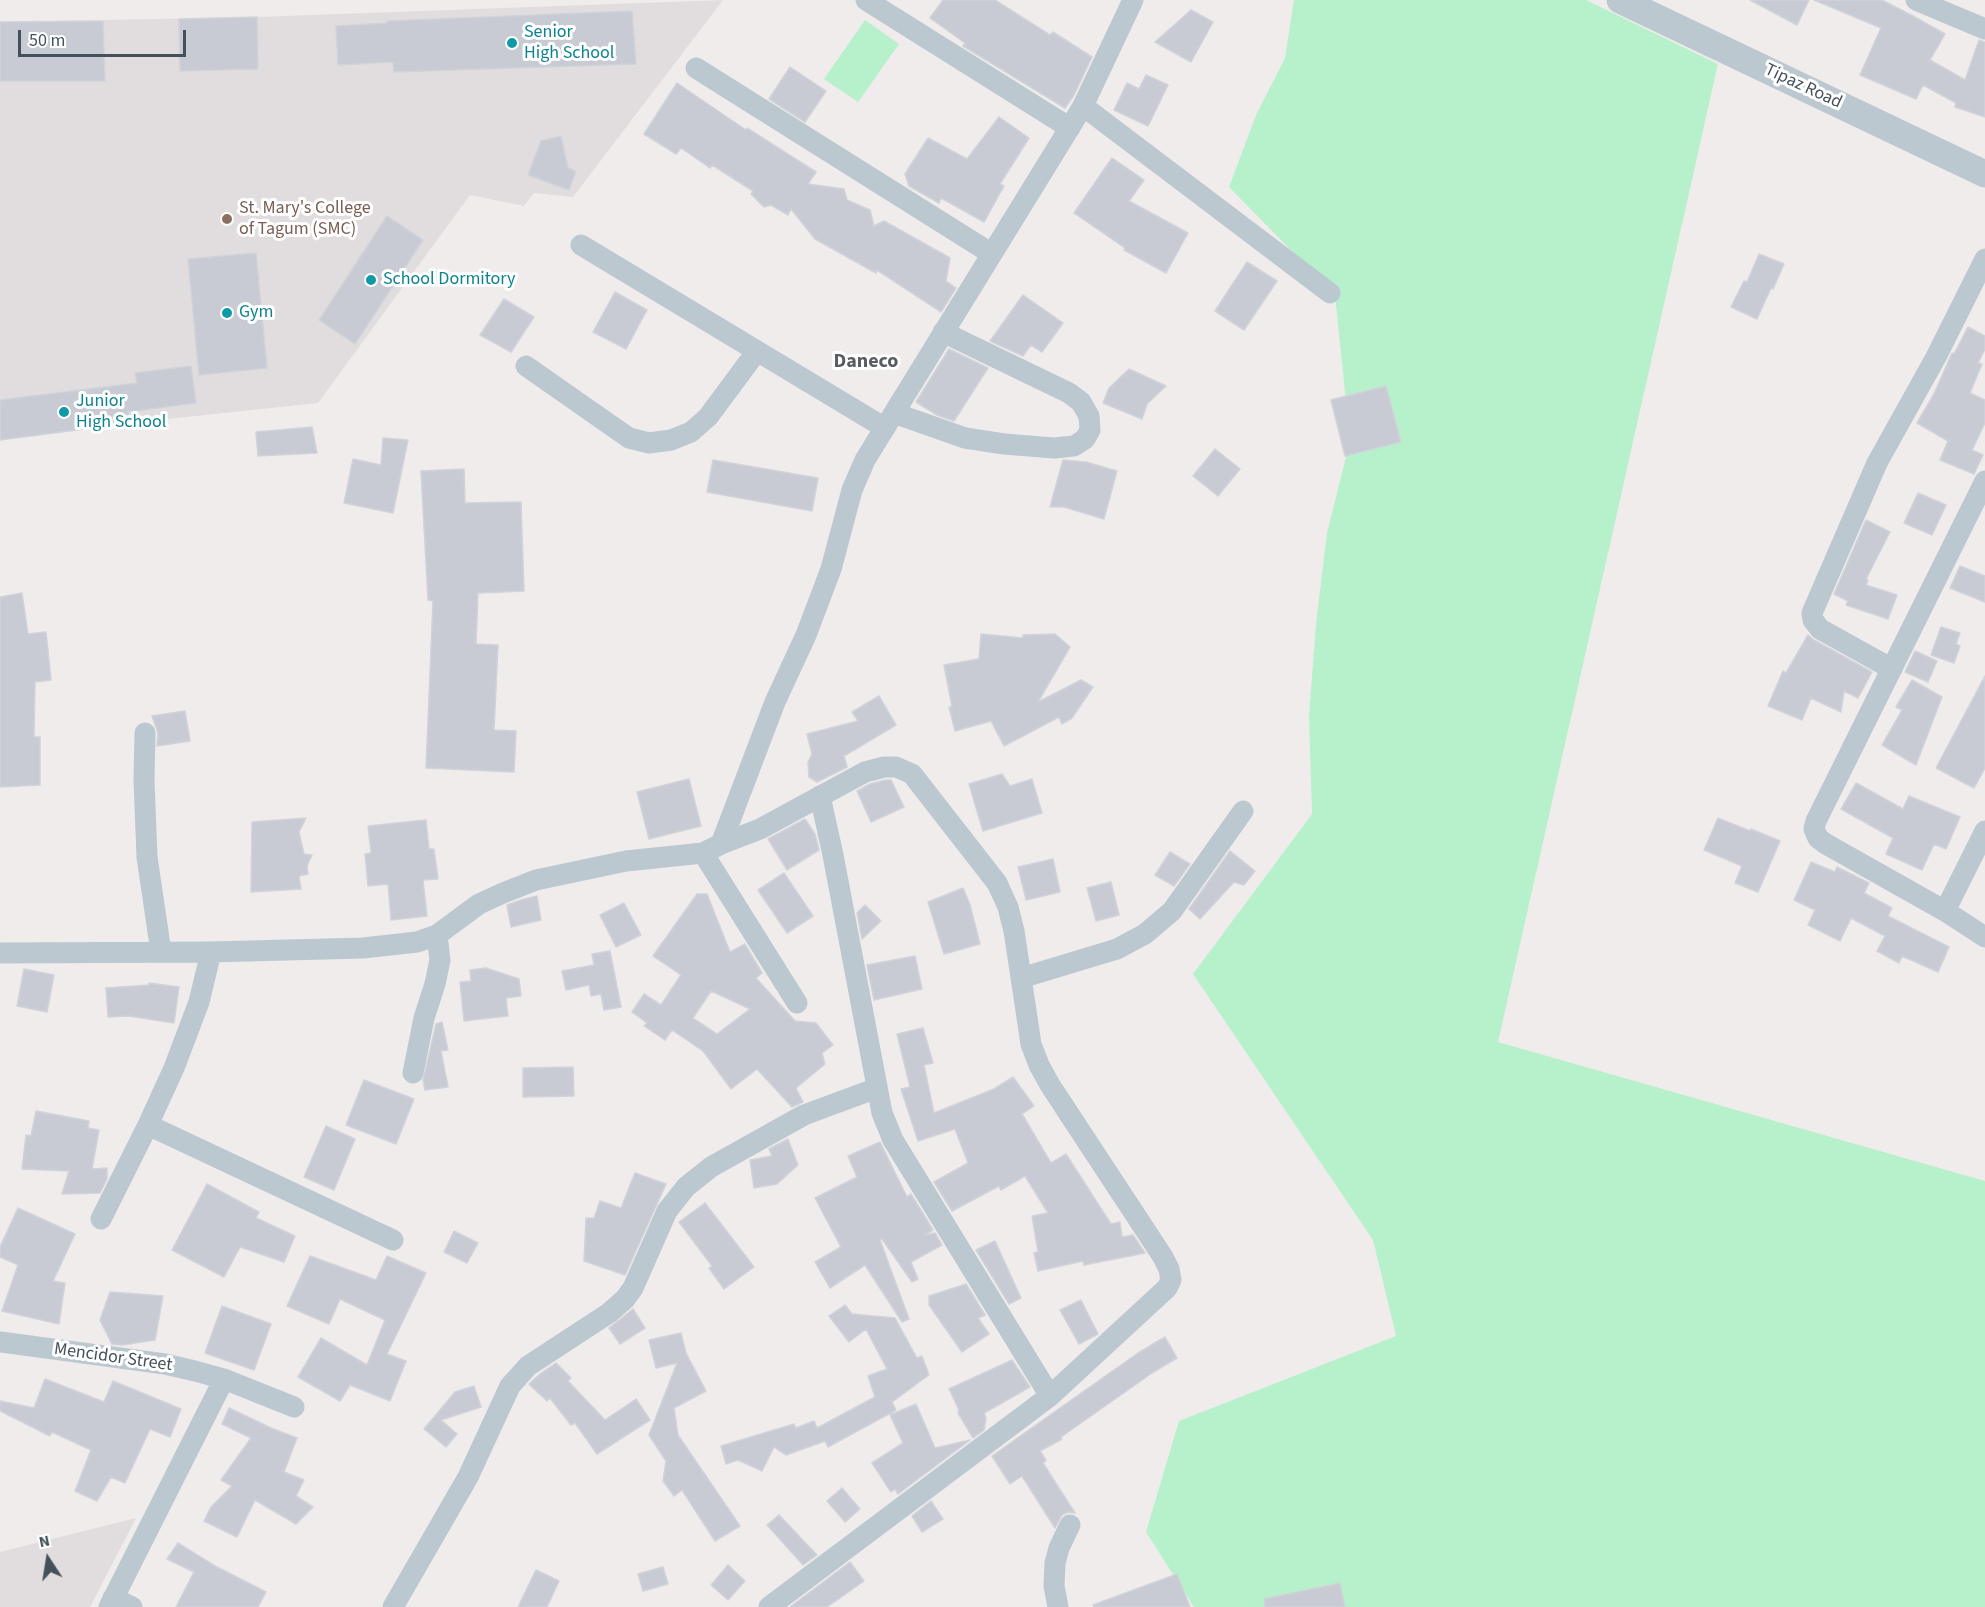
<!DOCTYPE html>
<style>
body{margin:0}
#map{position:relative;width:1985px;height:1607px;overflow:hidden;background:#f0ecec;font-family:"Source Sans 3",sans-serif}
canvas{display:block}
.north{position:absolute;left:18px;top:1529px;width:60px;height:60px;-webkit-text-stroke:4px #fff;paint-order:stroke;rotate:348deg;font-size:16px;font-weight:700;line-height:24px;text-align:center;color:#44515b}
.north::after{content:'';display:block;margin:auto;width:21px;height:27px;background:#44515b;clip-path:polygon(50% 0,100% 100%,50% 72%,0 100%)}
.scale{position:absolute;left:18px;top:30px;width:168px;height:27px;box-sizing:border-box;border:3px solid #44515b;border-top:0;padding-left:8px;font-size:18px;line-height:21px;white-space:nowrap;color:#44515b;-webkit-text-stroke:4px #fff;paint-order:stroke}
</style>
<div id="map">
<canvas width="1985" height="1607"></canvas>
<div class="north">N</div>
<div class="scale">50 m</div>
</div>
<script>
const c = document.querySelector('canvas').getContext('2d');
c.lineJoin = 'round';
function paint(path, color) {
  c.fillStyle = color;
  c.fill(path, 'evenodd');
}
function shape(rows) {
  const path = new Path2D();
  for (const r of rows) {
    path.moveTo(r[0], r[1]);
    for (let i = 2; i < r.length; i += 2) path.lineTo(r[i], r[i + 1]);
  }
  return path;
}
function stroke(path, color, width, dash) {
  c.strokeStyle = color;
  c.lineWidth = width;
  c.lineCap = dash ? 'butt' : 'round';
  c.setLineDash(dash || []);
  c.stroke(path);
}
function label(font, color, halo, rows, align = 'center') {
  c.font = font + ' "Source Sans 3",sans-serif';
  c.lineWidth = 6;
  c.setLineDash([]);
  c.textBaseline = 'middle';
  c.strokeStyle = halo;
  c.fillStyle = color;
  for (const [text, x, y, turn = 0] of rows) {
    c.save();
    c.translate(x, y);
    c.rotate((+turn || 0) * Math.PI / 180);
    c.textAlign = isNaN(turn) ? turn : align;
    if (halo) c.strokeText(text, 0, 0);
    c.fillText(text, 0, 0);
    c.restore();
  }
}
paint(shape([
 [723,0,573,197,534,193,524,206,470,195,318,403,130,423,0,440,0,22,257,17],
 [136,1518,90,1607,0,1607,0,1552]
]), '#e1ddde');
paint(shape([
 [1294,0,1586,0,1718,64,1498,1042,1985,1181,1985,1607,1194,1607,1146,1532,1179,1421,1396,1336,1373,1240,1193,974,1312,814,1309,716,1316,624,1327,533,1350,441,1335,295,1229,187,1256,115,1285,58],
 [865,20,899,44,858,102,824,79]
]), '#b6f1cb');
const building = shape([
 [943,0,995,0,1050,35,1053,32,1092,57,1074,95,1065,108,963,46,965,43,930,18,943,0],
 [1750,0,1809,0,1797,25,1750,0],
 [1814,0,1882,0,1913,16,1945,34,1930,60,1965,80,1979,40,1985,42,1985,117,1955,107,1956,103,1923,85,1916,99,1860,75,1881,28,1814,0],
 [1191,10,1213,22,1191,62,1155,42,1191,10],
 [632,11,636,64,394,72,393,62,338,65,336,26,387,23,387,21,632,11],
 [257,17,258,69,180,71,179,19,257,17],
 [103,21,105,81,0,81,0,22,103,21],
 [790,67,826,91,805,122,769,99,790,67],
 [1146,75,1168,85,1148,126,1114,110,1127,83,1139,89,1146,75],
 [677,83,746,130,747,128,816,172,808,184,844,189,847,200,870,210,874,226,884,221,950,258,946,281,956,288,941,312,877,270,876,273,815,239,791,209,788,215,771,205,764,207,751,194,753,191,712,165,710,168,681,148,676,154,644,134,677,83],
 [999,117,1029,138,1000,184,1004,186,984,222,941,198,939,203,909,186,905,174,928,138,967,159,999,117],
 [561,136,568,168,576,171,569,190,528,175,541,141,561,136],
 [1112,158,1144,180,1129,201,1188,233,1166,273,1124,250,1125,248,1074,213,1112,158],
 [387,216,423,240,355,344,319,320,387,216],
 [256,253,267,368,199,375,188,259,256,253],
 [1759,254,1784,264,1773,289,1771,288,1757,319,1731,307,1744,281,1747,282,1759,254],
 [1247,262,1277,281,1244,330,1215,311,1247,262],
 [615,292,647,310,626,349,593,332,615,292],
 [1023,295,1063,323,1042,352,1031,345,1023,356,990,341,1023,295],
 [504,299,534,317,511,352,480,335,504,299],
 [1968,327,1985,336,1985,349,1978,363,1982,364,1970,393,1985,400,1985,423,1972,450,1983,455,1974,474,1940,460,1948,441,1917,423,1934,394,1952,353,1954,354,1968,327],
 [949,349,988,368,954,421,937,415,916,402,949,349],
 [191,366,196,403,128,412,130,423,0,440,0,400,137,383,135,373,191,366],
 [1129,369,1166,386,1147,404,1142,419,1103,403,1109,388,1129,369],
 [1386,386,1401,442,1345,456,1331,400,1386,386],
 [312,427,317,453,258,456,256,432,312,427],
 [383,438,408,440,393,513,344,503,353,459,381,465,383,438],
 [1215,449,1240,469,1218,496,1193,476,1215,449],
 [713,460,818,478,812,511,707,492,713,460],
 [1063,460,1086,462,1117,471,1104,519,1064,507,1050,507,1063,460],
 [464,469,465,503,521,502,524,591,478,593,476,644,498,645,494,730,516,731,514,772,426,768,433,601,428,600,421,471,464,469],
 [1918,493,1946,505,1932,535,1904,523,1918,493],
 [1866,520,1890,532,1866,579,1868,580,1866,585,1897,595,1888,619,1846,605,1848,601,1834,594,1866,520],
 [1960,566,1985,576,1985,602,1950,588,1960,566],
 [22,593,28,634,46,632,51,680,35,682,34,737,40,737,40,785,0,787,0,597,22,593],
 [1941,627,1960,633,1956,644,1960,646,1954,663,1931,655,1941,627],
 [981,634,1023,638,1023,635,1055,634,1070,647,1038,702,1081,680,1093,687,1072,718,1062,724,1059,717,1004,746,991,721,955,731,949,707,952,707,944,665,979,659,981,634],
 [1808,635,1814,640,1872,672,1858,698,1844,691,1841,712,1811,698,1802,720,1768,706,1783,671,1786,673,1808,635],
 [1915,651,1937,661,1928,682,1905,672,1915,651],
 [1985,676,1985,768,1974,788,1936,768,1985,676],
 [1912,680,1942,697,1916,765,1882,745,1902,710,1896,707,1912,680],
 [879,696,896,725,844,756,847,767,817,782,809,777,808,762,812,754,807,734,858,721,852,712,879,696],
 [185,711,190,741,157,746,158,733,152,716,185,711],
 [1002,774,1010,786,1032,779,1042,813,983,831,969,784,1002,774],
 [689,779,701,826,649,839,637,792,689,779],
 [886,780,891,780,904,807,871,822,857,791,870,784,886,780],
 [1856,783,1903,809,1909,796,1960,817,1946,849,1934,844,1922,870,1886,854,1893,838,1841,809,1856,783],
 [306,818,299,832,304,854,312,855,307,866,308,874,299,876,301,889,251,892,252,822,306,818],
 [1718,818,1750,831,1751,829,1780,841,1758,892,1735,883,1742,866,1704,850,1718,818],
 [805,819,815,834,819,850,787,870,768,839,805,819],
 [426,820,429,849,434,849,438,879,423,880,427,916,391,920,388,884,368,886,365,854,371,853,368,826,426,820],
 [1230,851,1255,871,1244,885,1234,882,1200,919,1189,909,1230,851],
 [1170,852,1190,864,1174,886,1155,875,1170,852],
 [1053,859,1060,892,1026,900,1018,867,1053,859],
 [1811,862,1835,872,1837,867,1869,883,1864,893,1892,908,1888,916,1949,947,1938,972,1902,956,1899,963,1877,951,1885,936,1851,918,1840,941,1808,925,1815,910,1794,900,1811,862],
 [784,873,813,916,787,933,758,890,784,873],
 [1111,882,1119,915,1096,921,1087,888,1111,882],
 [963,888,970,905,980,944,944,954,928,902,963,888],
 [697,894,707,894,730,952,745,944,762,973,756,978,795,1021,816,1023,833,1045,822,1053,825,1064,796,1088,803,1102,792,1107,757,1069,731,1089,703,1051,672,1030,665,1040,644,1026,647,1023,632,1012,644,994,661,1005,681,975,653,956,697,894],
 [711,991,750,1009,717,1034,693,1018,711,991],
 [537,896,541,920,511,927,507,905,521,900,537,896],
 [624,903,641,935,616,947,600,915,624,903],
 [865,905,881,921,862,939,857,913,865,905],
 [610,951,621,1007,604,1010,601,994,591,996,589,985,566,990,562,971,594,965,592,954,610,951],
 [915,956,922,989,874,1000,867,965,915,956],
 [486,968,519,979,521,996,506,998,508,1016,464,1021,460,982,471,981,470,970,486,968],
 [24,969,54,975,47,1012,17,1006,24,969],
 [149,983,179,987,174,1023,129,1016,108,1017,106,988,149,985,149,983],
 [442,1022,448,1050,441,1051,448,1087,425,1090,423,1080,436,1024,442,1022],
 [923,1028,933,1063,924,1065,934,1113,994,1089,1013,1077,1034,1106,1022,1114,1051,1163,1066,1154,1111,1224,1120,1222,1122,1237,1133,1235,1145,1253,1084,1265,1083,1261,1038,1271,1034,1253,1038,1252,1032,1216,1048,1213,1025,1176,1001,1190,999,1186,952,1211,934,1182,968,1163,955,1129,918,1141,901,1089,910,1087,897,1034,923,1028],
 [573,1067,574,1096,523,1097,523,1068,573,1067],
 [364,1080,414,1099,396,1144,346,1125,364,1080],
 [36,1111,89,1121,88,1128,99,1130,92,1169,107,1168,107,1179,100,1193,62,1194,69,1171,22,1169,26,1135,31,1136,36,1111],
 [326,1126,355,1139,334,1190,304,1177,326,1126],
 [788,1139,798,1165,777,1184,754,1188,750,1160,772,1156,769,1149,788,1139],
 [880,1142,907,1197,911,1194,933,1230,925,1235,935,1233,942,1245,911,1262,918,1279,912,1282,882,1239,880,1240,909,1319,902,1322,865,1265,830,1288,815,1262,841,1247,815,1198,857,1177,848,1156,880,1142],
 [635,1173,666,1184,625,1275,584,1261,586,1218,594,1218,600,1201,621,1208,635,1173],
 [207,1184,259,1212,256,1218,295,1236,284,1262,240,1247,224,1277,172,1250,207,1184],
 [705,1203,754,1267,724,1289,709,1268,712,1266,679,1222,705,1203],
 [18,1208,75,1234,53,1281,65,1283,59,1324,2,1311,18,1265,0,1257,0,1247,18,1208],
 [454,1231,478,1243,467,1263,444,1252,454,1231],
 [995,1241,1021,1298,1009,1304,976,1250,995,1241],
 [310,1256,376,1280,387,1256,426,1273,387,1354,406,1361,390,1401,350,1385,340,1401,298,1377,321,1338,367,1365,385,1320,340,1299,329,1324,287,1306,310,1256],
 [966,1284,985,1315,978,1318,989,1334,962,1352,929,1305,929,1296,966,1284],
 [110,1292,163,1296,155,1340,122,1345,112,1344,100,1320,110,1292],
 [1081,1300,1098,1334,1079,1344,1060,1310,1081,1300],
 [845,1305,852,1314,895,1318,917,1358,922,1356,929,1375,892,1402,896,1410,828,1447,825,1441,786,1455,774,1447,762,1471,738,1460,726,1464,721,1446,794,1424,796,1428,814,1421,817,1428,875,1397,868,1376,887,1369,866,1329,849,1342,829,1316,845,1305],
 [222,1306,271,1324,254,1370,205,1353,222,1306],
 [633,1309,645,1328,620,1344,609,1328,633,1309],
 [681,1333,686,1353,706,1391,674,1408,678,1435,740,1526,715,1541,682,1490,674,1496,663,1481,666,1461,649,1435,677,1363,656,1368,649,1340,681,1333],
 [1165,1337,1177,1358,1152,1373,1061,1437,1062,1439,1040,1451,1046,1460,1043,1463,1075,1513,1068,1512,1062,1515,1055,1528,1022,1476,1010,1484,992,1456,1138,1353,1165,1337],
 [1012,1360,1030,1387,984,1413,986,1418,984,1430,973,1438,958,1413,959,1410,949,1389,1012,1360],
 [556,1363,571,1378,568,1381,605,1420,636,1399,650,1420,597,1454,575,1423,571,1425,550,1398,547,1401,529,1384,540,1374,556,1363],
 [45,1379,104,1402,113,1381,181,1409,170,1437,150,1429,125,1483,111,1477,97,1501,75,1491,91,1450,52,1432,50,1436,0,1411,0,1401,34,1408,45,1379],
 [474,1386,481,1407,441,1420,457,1434,446,1447,424,1429,455,1392,474,1386],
 [916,1404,935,1448,970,1440,898,1494,895,1489,891,1492,872,1463,903,1443,890,1415,916,1404],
 [229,1408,271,1428,297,1438,284,1472,304,1480,296,1496,313,1507,296,1524,255,1500,237,1537,204,1521,211,1507,232,1486,221,1480,251,1438,222,1424,229,1408],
 [842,1488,860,1509,845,1522,827,1501,842,1488],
 [931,1501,943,1519,922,1532,912,1516,931,1501],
 [779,1515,817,1555,803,1565,767,1525,779,1515],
 [178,1543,215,1566,266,1592,258,1607,176,1607,194,1572,167,1559,178,1543],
 [850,1562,864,1581,827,1607,790,1607,850,1562],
 [728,1565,745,1581,728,1600,711,1585,728,1565],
 [663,1567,668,1584,643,1591,638,1574,663,1567],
 [536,1570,559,1581,547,1607,518,1607,536,1570],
 [1177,1574,1190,1607,1094,1607,1093,1605,1177,1574],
 [1340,1583,1345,1607,1265,1607,1264,1599,1340,1583]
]);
paint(building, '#c8cbd3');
stroke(building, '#d0d3d9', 1.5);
stroke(shape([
 [866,0,1070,128],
 [1916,0,1985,29],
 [696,68,992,254],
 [1083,106,1330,293],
 [581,245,885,428],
 [526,366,629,438,649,443,671,440,691,432,708,417,757,351],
 [894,413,965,438,1004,444,1054,448,1074,446,1085,439,1090,430,1089,416,1081,402,1069,393,943,332],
 [1985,481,1816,821,1814,829,1818,838,1826,844,1945,911,1985,937],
 [1892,669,1820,629,1813,620,1812,613,1877,463,1936,357,1985,259],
 [145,733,144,780,147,857,161,952],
 [820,796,833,855,882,1113,893,1140,1050,1396],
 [721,844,775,702,806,635,831,569,852,490,865,460,1083,106,1133,0],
 [703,853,797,1003],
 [1945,911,1985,831],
 [0,953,211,952,363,948,417,942,437,935,479,904,503,893,536,880,626,861,703,853,721,844,760,829,865,772,884,767,896,767,912,774,997,883,1008,907,1014,931,1031,1044,1039,1065,1050,1085,1163,1257,1169,1269,1171,1280,1167,1288,1050,1396,769,1607],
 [1021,978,1117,949,1145,934,1172,911,1243,811],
 [413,1073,424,1018,435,984,440,960,437,935],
 [148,1125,393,1240],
 [101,1219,148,1125,174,1068,199,1002,211,952],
 [0,1342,165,1364,195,1371,224,1379,294,1407],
 [113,1598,132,1607],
 [109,1607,224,1379],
 [393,1607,468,1477,510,1386,528,1366,609,1313,625,1299,633,1288,667,1211,686,1187,711,1167,804,1115,877,1088],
 [1058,1607,1054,1586,1055,1563,1059,1548,1070,1525]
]), '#bcc8d0', 21);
stroke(shape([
 [1620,0,1985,174]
]), '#bcc8d0', 27);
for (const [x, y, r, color] of [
 [512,43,6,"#0f9aa8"],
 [227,219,6,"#8d6e63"],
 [371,280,6,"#0f9aa8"],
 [227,313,6,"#0f9aa8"],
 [64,412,6,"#0f9aa8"]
]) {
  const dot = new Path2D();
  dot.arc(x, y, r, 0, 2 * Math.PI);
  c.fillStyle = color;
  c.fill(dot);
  stroke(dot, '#fff', 2);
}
label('18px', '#0d838f', '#fff', [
 ["Senior",524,33],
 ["High School",524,54],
 ["School Dormitory",383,280],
 ["Gym",239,313],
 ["Junior",76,402],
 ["High School",76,423]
], 'left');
label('18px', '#44515b', '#fff', [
 ["Tipaz Road",1803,87,25],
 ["Mencidor Street",113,1358,8]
]);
label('18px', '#785e54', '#fff', [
 ["St. Mary's College",239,209],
 ["of Tagum (SMC)",239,230]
], 'left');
label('bold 20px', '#595d62', '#fff', [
 ["Daneco",866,363]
]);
</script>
